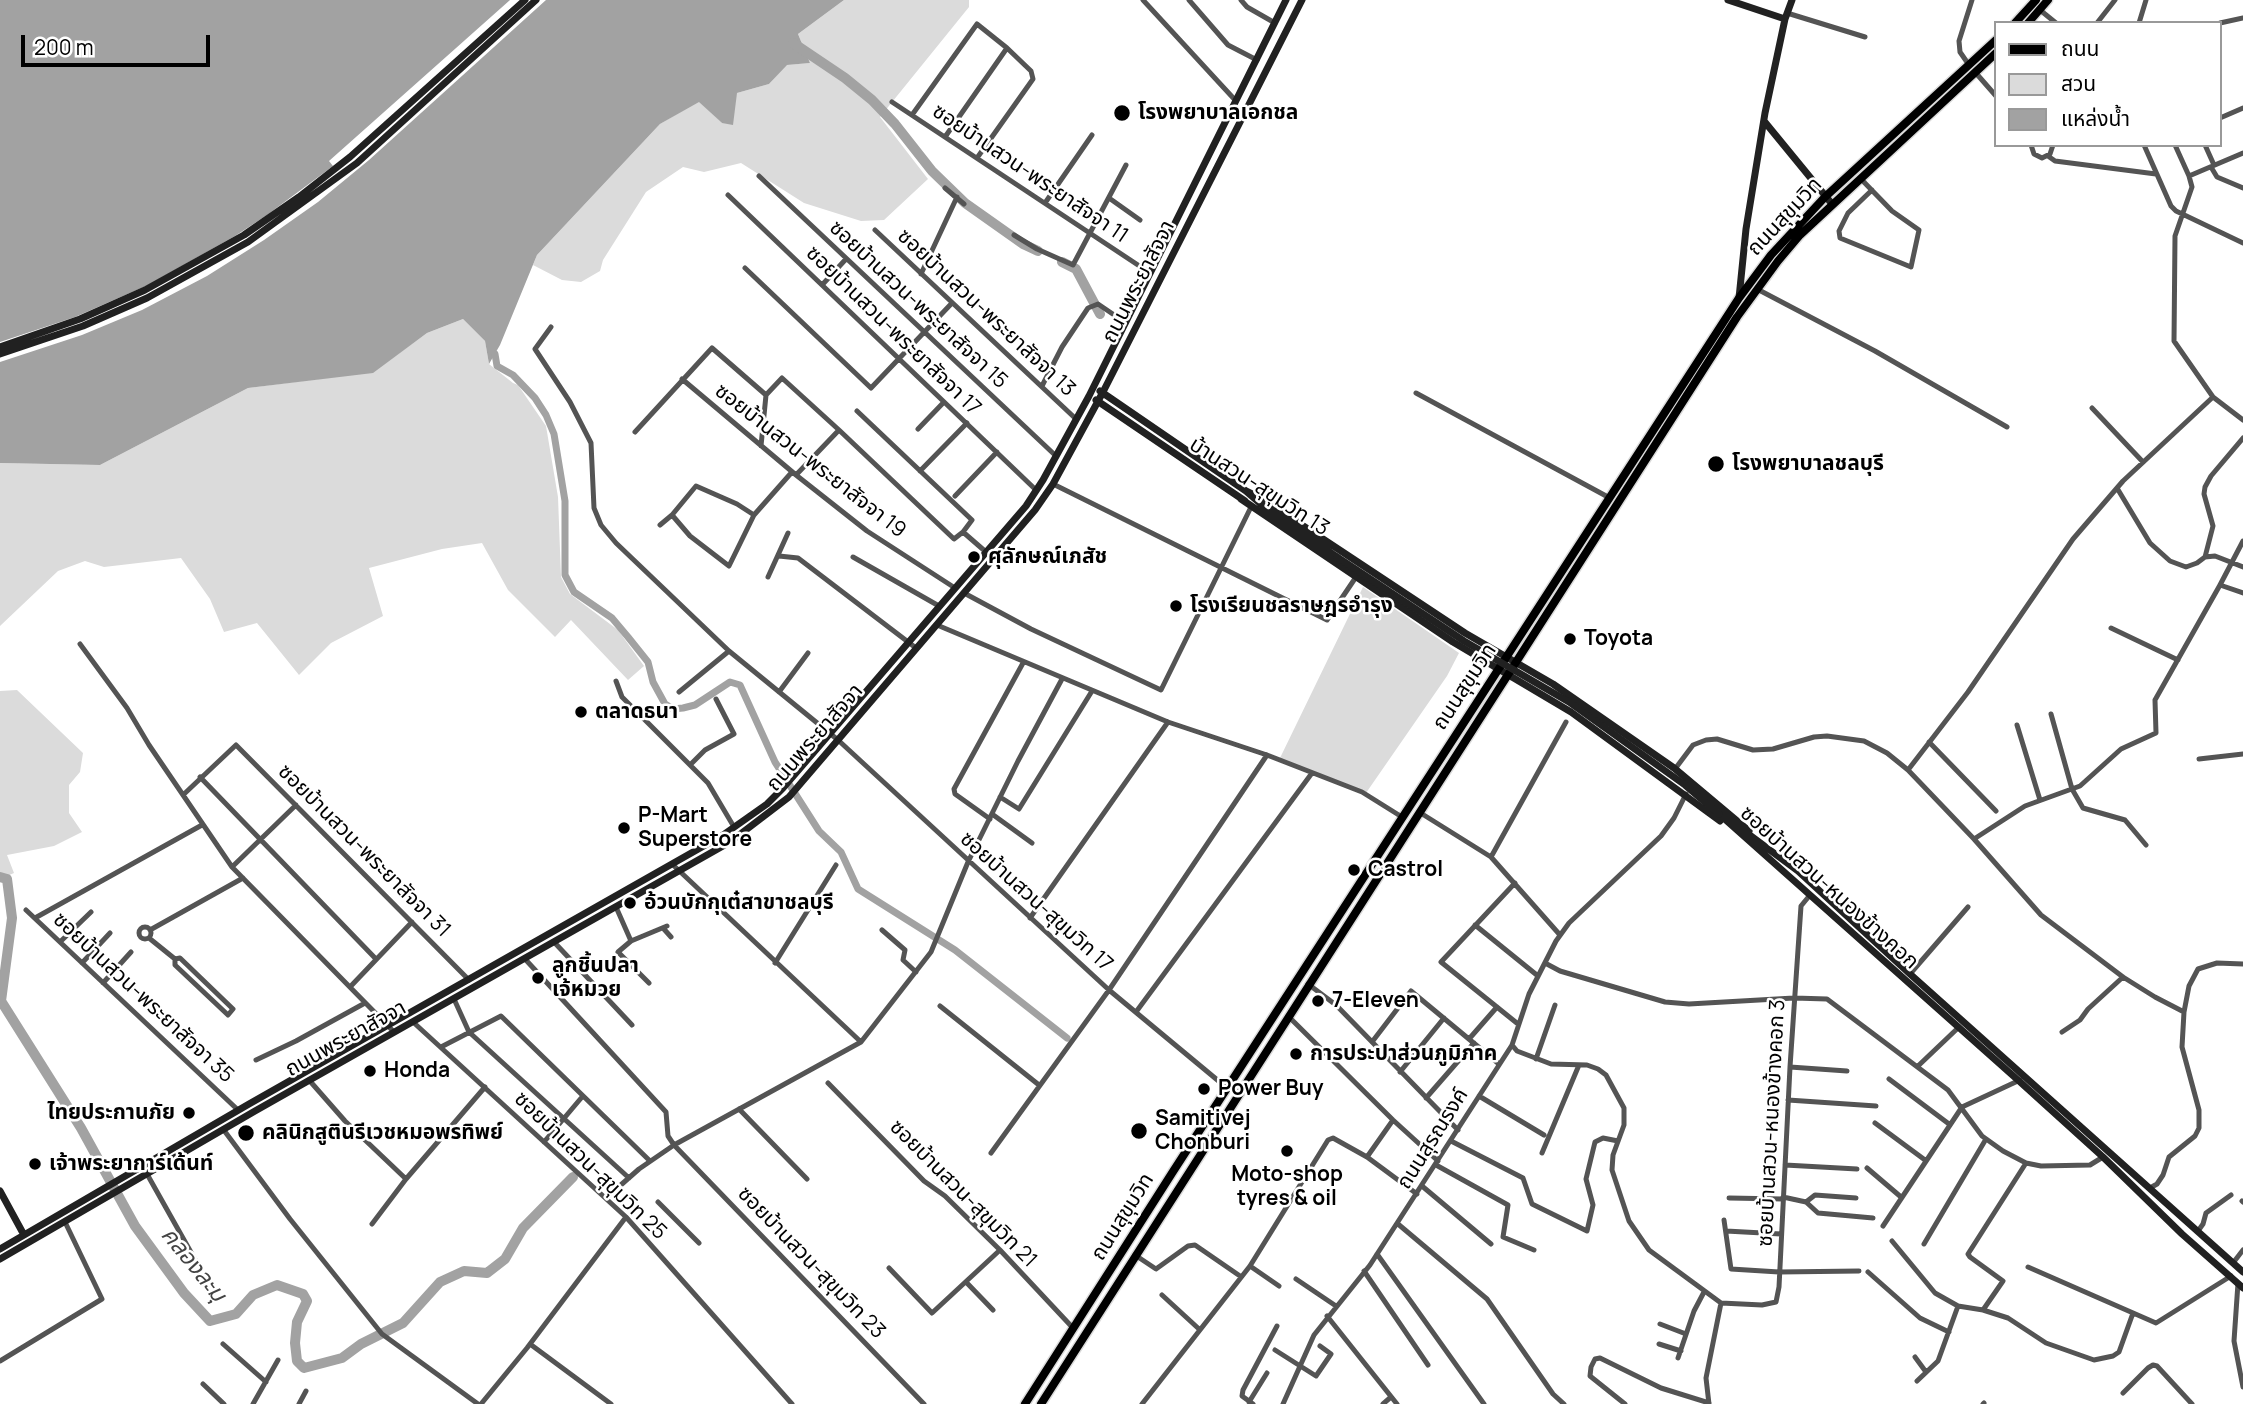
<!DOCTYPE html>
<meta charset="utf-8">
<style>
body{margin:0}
#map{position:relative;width:2243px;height:1404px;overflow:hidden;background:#fff;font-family:Manrope,"Noto Sans Thai",sans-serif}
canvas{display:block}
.legend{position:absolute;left:1994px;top:21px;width:228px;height:126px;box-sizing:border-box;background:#fff;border:2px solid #999;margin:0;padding:9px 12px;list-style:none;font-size:21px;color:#000}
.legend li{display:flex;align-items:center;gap:14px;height:35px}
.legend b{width:35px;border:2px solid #999}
.scale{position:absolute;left:21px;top:35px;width:189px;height:32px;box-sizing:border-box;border:4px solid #000;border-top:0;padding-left:9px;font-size:21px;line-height:24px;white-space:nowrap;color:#000;-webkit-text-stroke:5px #fff;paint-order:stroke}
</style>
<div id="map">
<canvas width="2243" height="1404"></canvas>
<ul class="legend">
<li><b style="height:9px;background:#000"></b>ถนน</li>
<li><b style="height:19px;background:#dbdbdb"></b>สวน</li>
<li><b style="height:19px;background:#a2a2a2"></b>แหล่งน้ำ</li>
</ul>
<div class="scale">200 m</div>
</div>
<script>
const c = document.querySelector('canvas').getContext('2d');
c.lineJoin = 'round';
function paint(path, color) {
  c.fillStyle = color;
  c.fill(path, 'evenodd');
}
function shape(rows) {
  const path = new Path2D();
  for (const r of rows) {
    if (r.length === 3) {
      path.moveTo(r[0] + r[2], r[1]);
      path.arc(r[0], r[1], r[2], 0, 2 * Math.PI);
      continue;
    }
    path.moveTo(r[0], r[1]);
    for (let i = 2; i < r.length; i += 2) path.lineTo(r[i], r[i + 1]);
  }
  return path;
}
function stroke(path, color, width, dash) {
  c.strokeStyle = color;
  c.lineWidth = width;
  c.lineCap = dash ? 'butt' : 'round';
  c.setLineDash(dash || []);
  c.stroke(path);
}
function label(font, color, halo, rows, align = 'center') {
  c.font = font + ' Manrope,"Noto Sans Thai",sans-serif';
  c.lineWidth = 5;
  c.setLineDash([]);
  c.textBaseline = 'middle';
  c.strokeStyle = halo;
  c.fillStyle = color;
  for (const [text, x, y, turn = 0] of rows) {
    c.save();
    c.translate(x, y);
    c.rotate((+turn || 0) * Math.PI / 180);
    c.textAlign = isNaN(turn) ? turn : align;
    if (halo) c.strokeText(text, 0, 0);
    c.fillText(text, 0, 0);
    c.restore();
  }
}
paint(shape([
 [844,0,969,0,969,7,880,117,928,179,884,220,861,221,804,203,741,163,704,172,683,167,646,192,603,260,600,271,581,282,562,280,533,265,537,255,660,124,699,101,722,123,737,93,769,84,786,65,810,63,798,34],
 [463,319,485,341,489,364,513,383,518,385,546,426,558,497,561,577,570,594,618,630,644,666,628,680,571,620,555,637,508,590,482,543,442,549,369,568,383,616,331,643,299,675,257,623,224,632,210,599,181,558,104,567,85,561,58,571,0,626,0,463,100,465,248,388,373,372,427,333],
 [1363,587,1459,653,1447,676,1366,793,1280,758],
 [17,690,83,753,80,772,69,785,69,813,82,832,54,846,7,855,14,873,0,879,0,691]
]), '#dbdbdb');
paint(shape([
 [0,0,844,0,798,34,810,63,787,65,769,84,737,93,733,125,722,123,699,102,660,124,537,255,500,345,489,364,485,341,463,319,427,333,373,373,248,388,100,465,0,463]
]), '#a2a2a2');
paint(shape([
 [510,0,546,0,369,160,318,202,264,240,207,276,142,310,82,335,0,362,0,342,75,317,148,285,235,236,267,215,333,166,329,161]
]), '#fff');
stroke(shape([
 [495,354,497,366,513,375,535,398,546,415,554,434,565,501,565,575,574,592,612,618,628,637,648,662,653,682,665,704,673,709,683,708,695,705,730,682,740,685,775,762,819,831,841,852,858,889,955,950,1067,1038]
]), '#a2a2a2', 7);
stroke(shape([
 [793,43,845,78,872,100,895,124,932,171,965,203,1023,244,1038,251],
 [1062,262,1076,269,1100,314],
 [0,877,7,879,12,918,1,1001,81,1128,135,1226,184,1293,210,1321,236,1314,253,1295,277,1285,303,1294,307,1301,297,1322,295,1343,297,1361,304,1368,342,1358,361,1344,403,1323,440,1282,464,1271,487,1273,505,1259,523,1228,573,1177]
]), '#a2a2a2', 10);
const primary = shape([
 [2015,23,2036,0],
 [2028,23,2048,0],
 [1025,1404,1174,1170,1739,298,1771,255,1825,197,1996,40],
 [1041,1404,1737,317,1778,261,1800,235,1996,53]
]);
stroke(primary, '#dbdbdb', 11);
stroke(shape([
 [1143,0,1236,101],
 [1189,0,1228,45,1257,60],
 [1241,0,1247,7,1275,23],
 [2040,10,2056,23],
 [1787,13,1865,37],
 [2097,23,2115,0],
 [2139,23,2146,0],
 [2220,23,2243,18],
 [1969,65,1960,52,1959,41,1972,0],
 [1975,72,1996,96],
 [892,102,1150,273],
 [912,115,977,24,1007,48,945,137],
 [2220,118,2243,108],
 [2031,145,2034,154,2042,158,2050,154,2053,145],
 [2144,145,2171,206,2176,211,2243,243],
 [2175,145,2189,176,2192,187,2175,236,2174,341,2213,397,2243,420],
 [2205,145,2214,165],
 [2048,156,2055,161,2156,174],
 [977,158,1033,79,1031,71,1007,48],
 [2211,167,2217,177,2243,188],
 [759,176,1056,456],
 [2189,176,2243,153],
 [1860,178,1892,211,1919,230,1911,267,1840,238,1839,231,1848,213,1872,190],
 [945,188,964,204],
 [728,195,1036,490],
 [1109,198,1140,220],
 [1045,203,1092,135],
 [875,230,1076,419],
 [1014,235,1037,249,1073,265,1126,165],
 [745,268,871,388,952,303],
 [921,274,957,197],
 [822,285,846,259],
 [1757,289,1875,351,2007,427],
 [551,327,535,349,570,402,591,443,594,508,601,525,616,543,729,651,838,740,1109,990,1227,1088],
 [682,379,796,475,867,531,955,588],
 [1042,386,1062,347,1088,308,1098,304,1126,323],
 [1416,393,1608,497],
 [2092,408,2143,462],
 [918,429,944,402],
 [839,430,954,539,963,532,972,520,857,411],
 [635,432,712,348,766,395,782,378,839,430,796,475],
 [761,446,766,395],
 [920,471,967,423],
 [1053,484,1327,620,1356,577],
 [2117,488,2150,543,2170,561,2186,567,2197,563,2205,557,2215,556,2243,567],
 [955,496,997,452],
 [672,515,690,536,729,566,754,515,792,472],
 [660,525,672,515,696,486,737,504,754,515],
 [963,532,986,552],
 [779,556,798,558,916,648],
 [853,557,939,606],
 [2205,557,2213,526,2204,494,2205,487,2211,476,2243,438],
 [768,577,788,533],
 [2220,585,2243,541],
 [964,593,1031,629,1161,690,1251,507],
 [937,625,1168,722,1267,755,1362,792,1402,817],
 [2111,628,2178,660],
 [80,644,127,708,149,745,232,867,394,1032],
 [616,681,622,697,708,783,734,827],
 [679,692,729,651],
 [779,692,808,653],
 [2051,714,2072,789,2083,808,2125,820,2146,845],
 [2017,725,2040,800],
 [1929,742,1996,811],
 [2199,759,2243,754],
 [691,764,705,750,734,734,716,699],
 [1675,769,1693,745,1706,740,1717,739,1753,750,1773,749,1814,737,1827,736,1864,741,1887,753,1908,770,1974,839,2041,915,2123,977,2155,997,2184,1012],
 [1908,770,1968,692,2073,539,2123,481,2213,397],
 [200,777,375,958],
 [183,795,236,745,469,980],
 [1000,797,1019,809,1092,691],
 [1419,812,1491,857,1560,935],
 [992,814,1032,843],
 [990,819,955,794,954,789,1023,663],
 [1974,839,2025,806,2080,786,2121,749,2156,733,2155,700,2220,585,2243,593],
 [1491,857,1566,722],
 [672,864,861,1042],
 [232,867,296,805],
 [1515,883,1441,962,1518,1024],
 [616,907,631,941],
 [26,910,238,1110],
 [35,918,202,825],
 [1030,918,1168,722],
 [1475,925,1538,976],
 [145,933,6],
 [663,928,671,937],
 [150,930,243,878],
 [882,930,905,950,903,960,916,972],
 [149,938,175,959,180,958,233,1009,228,1015,175,965,175,959],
 [60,942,91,912],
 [554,942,632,1025],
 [525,959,666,1112,668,1136,674,1145,924,1404],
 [82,963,110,933],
 [775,963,836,865],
 [1545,963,1560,971,1665,1002,1689,1004,1794,998,1827,999,1948,1090,1982,1136,2003,1151,2026,1163,2041,1166,2090,1165,2103,1157],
 [1910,974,1968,907],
 [103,983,131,952],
 [649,983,618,952,631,941,667,926],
 [1308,984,1336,1005,1458,1130],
 [350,987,412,922],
 [454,999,469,1032,629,1178],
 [940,1006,1039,1085],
 [1136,1012,1312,773],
 [1288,1016,1393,1120,1438,1161],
 [413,1022,626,1217,792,1404],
 [2062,1032,2080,1020,2088,1009,2123,977],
 [1469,1039,1497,1007],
 [1372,1042,1411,991,1499,1064],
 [1512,1045,1517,1051,1551,1064,1587,1065,1598,1069,1606,1075,1624,1108,1624,1125,1613,1155,1612,1170,1629,1221,1649,1250,1721,1303],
 [441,1047,501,1016,650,1161],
 [1536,1059,1555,1005],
 [256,1060,296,1041,365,1003],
 [1918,1066,1959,1027],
 [1790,1067,1847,1071],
 [1400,1072,1444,1018],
 [1889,1079,1949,1124],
 [309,1080,345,1121,406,1179],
 [828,1083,924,1181,945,1196,1000,1250,1073,1328],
 [1479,1096,1544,1135],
 [1426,1098,1474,1043],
 [1788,1100,1876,1106],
 [739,1109,807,1179],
 [1875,1123,1925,1160],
 [223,1129,290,1219,382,1334,478,1404],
 [1451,1141,1523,1178,1532,1204,1587,1231,1593,1205,1586,1179,1595,1142,1603,1138,1618,1141],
 [544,1142,582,1097],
 [991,1153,1109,990,1267,755],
 [1542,1153,1579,1065],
 [1367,1157,1393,1120],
 [1436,1165,1508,1205,1503,1237,1534,1250],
 [1785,1165,1857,1169],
 [1867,1168,1901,1197],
 [147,1174,197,1263],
 [1422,1186,1491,1244],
 [2150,1188,2157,1184,2163,1175,2169,1157,2195,1136,2199,1128,2199,1110,2182,1047,2184,1012,2189,986,2198,969,2217,963,2243,964],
 [1783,1197,1806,1202,1818,1213,1873,1218],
 [606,1198,639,1169,674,1145,861,1042,931,952,968,862,1018,761,1062,679],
 [1729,1198,1783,1199],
 [2242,1201,2243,1202],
 [658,1202,699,1243],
 [1806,1202,1815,1195,1856,1198],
 [1724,1220,1731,1269,1779,1272,1859,1271],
 [372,1224,406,1179,485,1087],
 [1398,1224,1487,1299,1553,1394,1564,1404],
 [1883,1226,1962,1107,2020,1080],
 [1726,1231,1781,1234],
 [2198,1231,2203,1224,2206,1213,2231,1195],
 [1892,1241,1935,1293,1958,1306,1983,1310,2003,1281,1970,1257,1968,1254,2026,1163],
 [1924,1244,1986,1139],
 [1377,1254,1484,1404],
 [1135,1255,1156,1269,1188,1246,1195,1245,1240,1276],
 [2233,1263,2243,1250],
 [1250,1266,1279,1286],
 [2028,1267,2156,1323,2231,1276],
 [889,1268,932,1313,1000,1250],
 [1364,1271,1428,1365],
 [1868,1272,1920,1318,1949,1332],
 [1296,1279,1336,1306],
 [966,1282,993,1310],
 [2238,1283,2234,1341,2243,1387],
 [1162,1295,1199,1329],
 [1721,1303,1762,1305,1776,1302,1779,1287,1790,1067,1801,906,1810,895],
 [1983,1310,2008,1318,2046,1343,2094,1360,2113,1356,2119,1352,2133,1313],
 [1327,1316,1397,1404],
 [1660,1324,1686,1334],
 [223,1344,266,1382],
 [530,1344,611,1404],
 [1659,1344,1681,1351],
 [1275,1350,1316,1376,1331,1354,1320,1346],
 [1915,1357,1926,1372],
 [1678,1358,1694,1311,1704,1292],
 [0,1361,102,1299,65,1222],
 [1917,1381,1938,1361,1958,1306],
 [203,1384,224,1404],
 [2123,1393,2148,1368,2153,1365,2157,1366,2192,1404],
 [1249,1402,1267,1373],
 [253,1404,278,1360],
 [299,1404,306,1391],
 [481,1404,527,1348,626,1217],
 [1142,1404,1250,1266,1328,1140,1333,1138,1367,1157,1417,1194],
 [1253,1404,1242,1396,1243,1390,1277,1326],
 [1283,1404,1314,1335,1370,1265,1512,1045,1529,994,1556,941,1569,923,1661,836,1674,818,1686,794],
 [1383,1404,1391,1397],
 [1625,1404,1590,1376,1591,1367,1595,1359,1600,1358,1661,1388,1709,1403],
 [1709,1404,1706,1378,1721,1303],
 [1983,1404,1984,1403]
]), '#545454', 5);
stroke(shape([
 [1728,0,1785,19],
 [1764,121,1832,204],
 [1739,298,1746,229,1765,113,1785,19,1792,0],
 [0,347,80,319,145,290,244,235,299,197,350,157,525,0],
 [0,354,83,326,147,298,248,242,357,163,536,0],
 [1100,391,1246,491,1261,504,1337,557],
 [1096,400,1245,501],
 [1246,491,1264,500,1465,633,1553,684,1674,768,1749,831],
 [1241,499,1453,642,1571,712,1720,821],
 [1719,814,2019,1081,2103,1157,2182,1234,2243,1288],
 [1743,830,1798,871,1910,974,2243,1272],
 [0,1191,24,1235],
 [0,1249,249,1104,723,835,767,804,783,788,1026,506,1043,480,1089,396,1286,0],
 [0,1259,255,1111,730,842,789,797,1035,510,1053,484,1103,392,1302,0]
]), '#212121', 7);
stroke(primary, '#000', 8);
stroke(shape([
 [1337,557,1464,641,1569,702,1685,785,1719,814]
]), '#212121', 7);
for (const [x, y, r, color] of [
 [1122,113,9,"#000"],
 [1716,464,9,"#000"],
 [974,557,7,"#000"],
 [1176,606,7,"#000"],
 [1570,639,7,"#000"],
 [581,712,7,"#000"],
 [624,828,7,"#000"],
 [1354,870,7,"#000"],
 [630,903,7,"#000"],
 [538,978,7,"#000"],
 [1318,1001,7,"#000"],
 [1296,1054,7,"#000"],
 [370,1071,7,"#000"],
 [1204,1089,7,"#000"],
 [189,1113,7,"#000"],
 [1139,1131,9,"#000"],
 [246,1133,9,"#000"],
 [1287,1151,7,"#000"],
 [35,1164,7,"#000"]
]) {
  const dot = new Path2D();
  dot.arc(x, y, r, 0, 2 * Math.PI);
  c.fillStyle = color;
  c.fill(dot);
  stroke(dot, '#fff', 2.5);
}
label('bold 21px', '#000', '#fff', [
 ["โรงพยาบาลเอกชล",1138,113],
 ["โรงพยาบาลชลบุรี",1732,464],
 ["ศุลักษณ์เภสัช",988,557],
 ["โรงเรียนชลราษฎรอำรุง",1190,606],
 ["Toyota",1584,639],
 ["ตลาดธนา",595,712],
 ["P-Mart",638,816],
 ["Superstore",638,840],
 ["Castrol",1368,870],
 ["อ้วนบักกุเต๋สาขาชลบุรี",644,903],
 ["ลูกชิ้นปลา",552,966],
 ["เจ้หมวย",552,990],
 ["7-Eleven",1332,1001],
 ["การประปาส่วนภูมิภาค",1310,1054],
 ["Honda",384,1071],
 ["Power Buy",1218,1089],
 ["ไทยประกานภัย",175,1113,"right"],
 ["Samitivej",1155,1119],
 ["Chonburi",1155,1143],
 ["คลินิกสูตินรีเวชหมอพรทิพย์",262,1133],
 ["เจ้าพระยาการ์เด้นท์",49,1164],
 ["Moto-shop",1287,1175,"center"],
 ["tyres & oil",1287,1199,"center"]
], 'left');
label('21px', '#000', '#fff', [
 ["ซอยบ้านสวน-พระยาสัจจา 11",1030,174,34],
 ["ถนนสุขุมวิท",1785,217,-47],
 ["ถนนพระยาสัจจา",1139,282,-63],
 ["ซอยบ้านสวน-พระยาสัจจา 15",918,305,43],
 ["ซอยบ้านสวน-พระยาสัจจา 13",986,313,43],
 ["ซอยบ้านสวน-พระยาสัจจา 17",893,331,44],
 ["ซอยบ้านสวน-พระยาสัจจา 19",810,461,38],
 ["บ้านสวน-สุขุมวิท 13",1259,487,33],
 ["ถนนสุขุมวิท",1465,687,-57],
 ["ถนนพระยาสัจจา",815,738,-49],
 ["ซอยบ้านสวน-พระยาสัจจา 31",364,851,45],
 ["ซอยบ้านสวน-หนองข้างคอก",1829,888,42],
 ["ซอยบ้านสวน-สุขุมวิท 17",1036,902,42],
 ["ซอยบ้านสวน-พระยาสัจจา 35",143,998,43],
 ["ถนนพระยาสัจจา",346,1039,-29],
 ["ซอยบ้านสวน-หนองข้างคอก 3",1772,1123,-87],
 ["ถนนสุรณรงค์",1433,1139,-58],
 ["ซอยบ้านสวน-สุขุมวิท 25",590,1166,44],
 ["ซอยบ้านสวน-สุขุมวิท 21",963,1194,45],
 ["ถนนสุขุมวิท",1123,1217,-58],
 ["ซอยบ้านสวน-สุขุมวิท 23",811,1263,46]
]);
label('italic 23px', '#434343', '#fff', [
 ["คลองละมุ",193,1265,51]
]);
</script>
